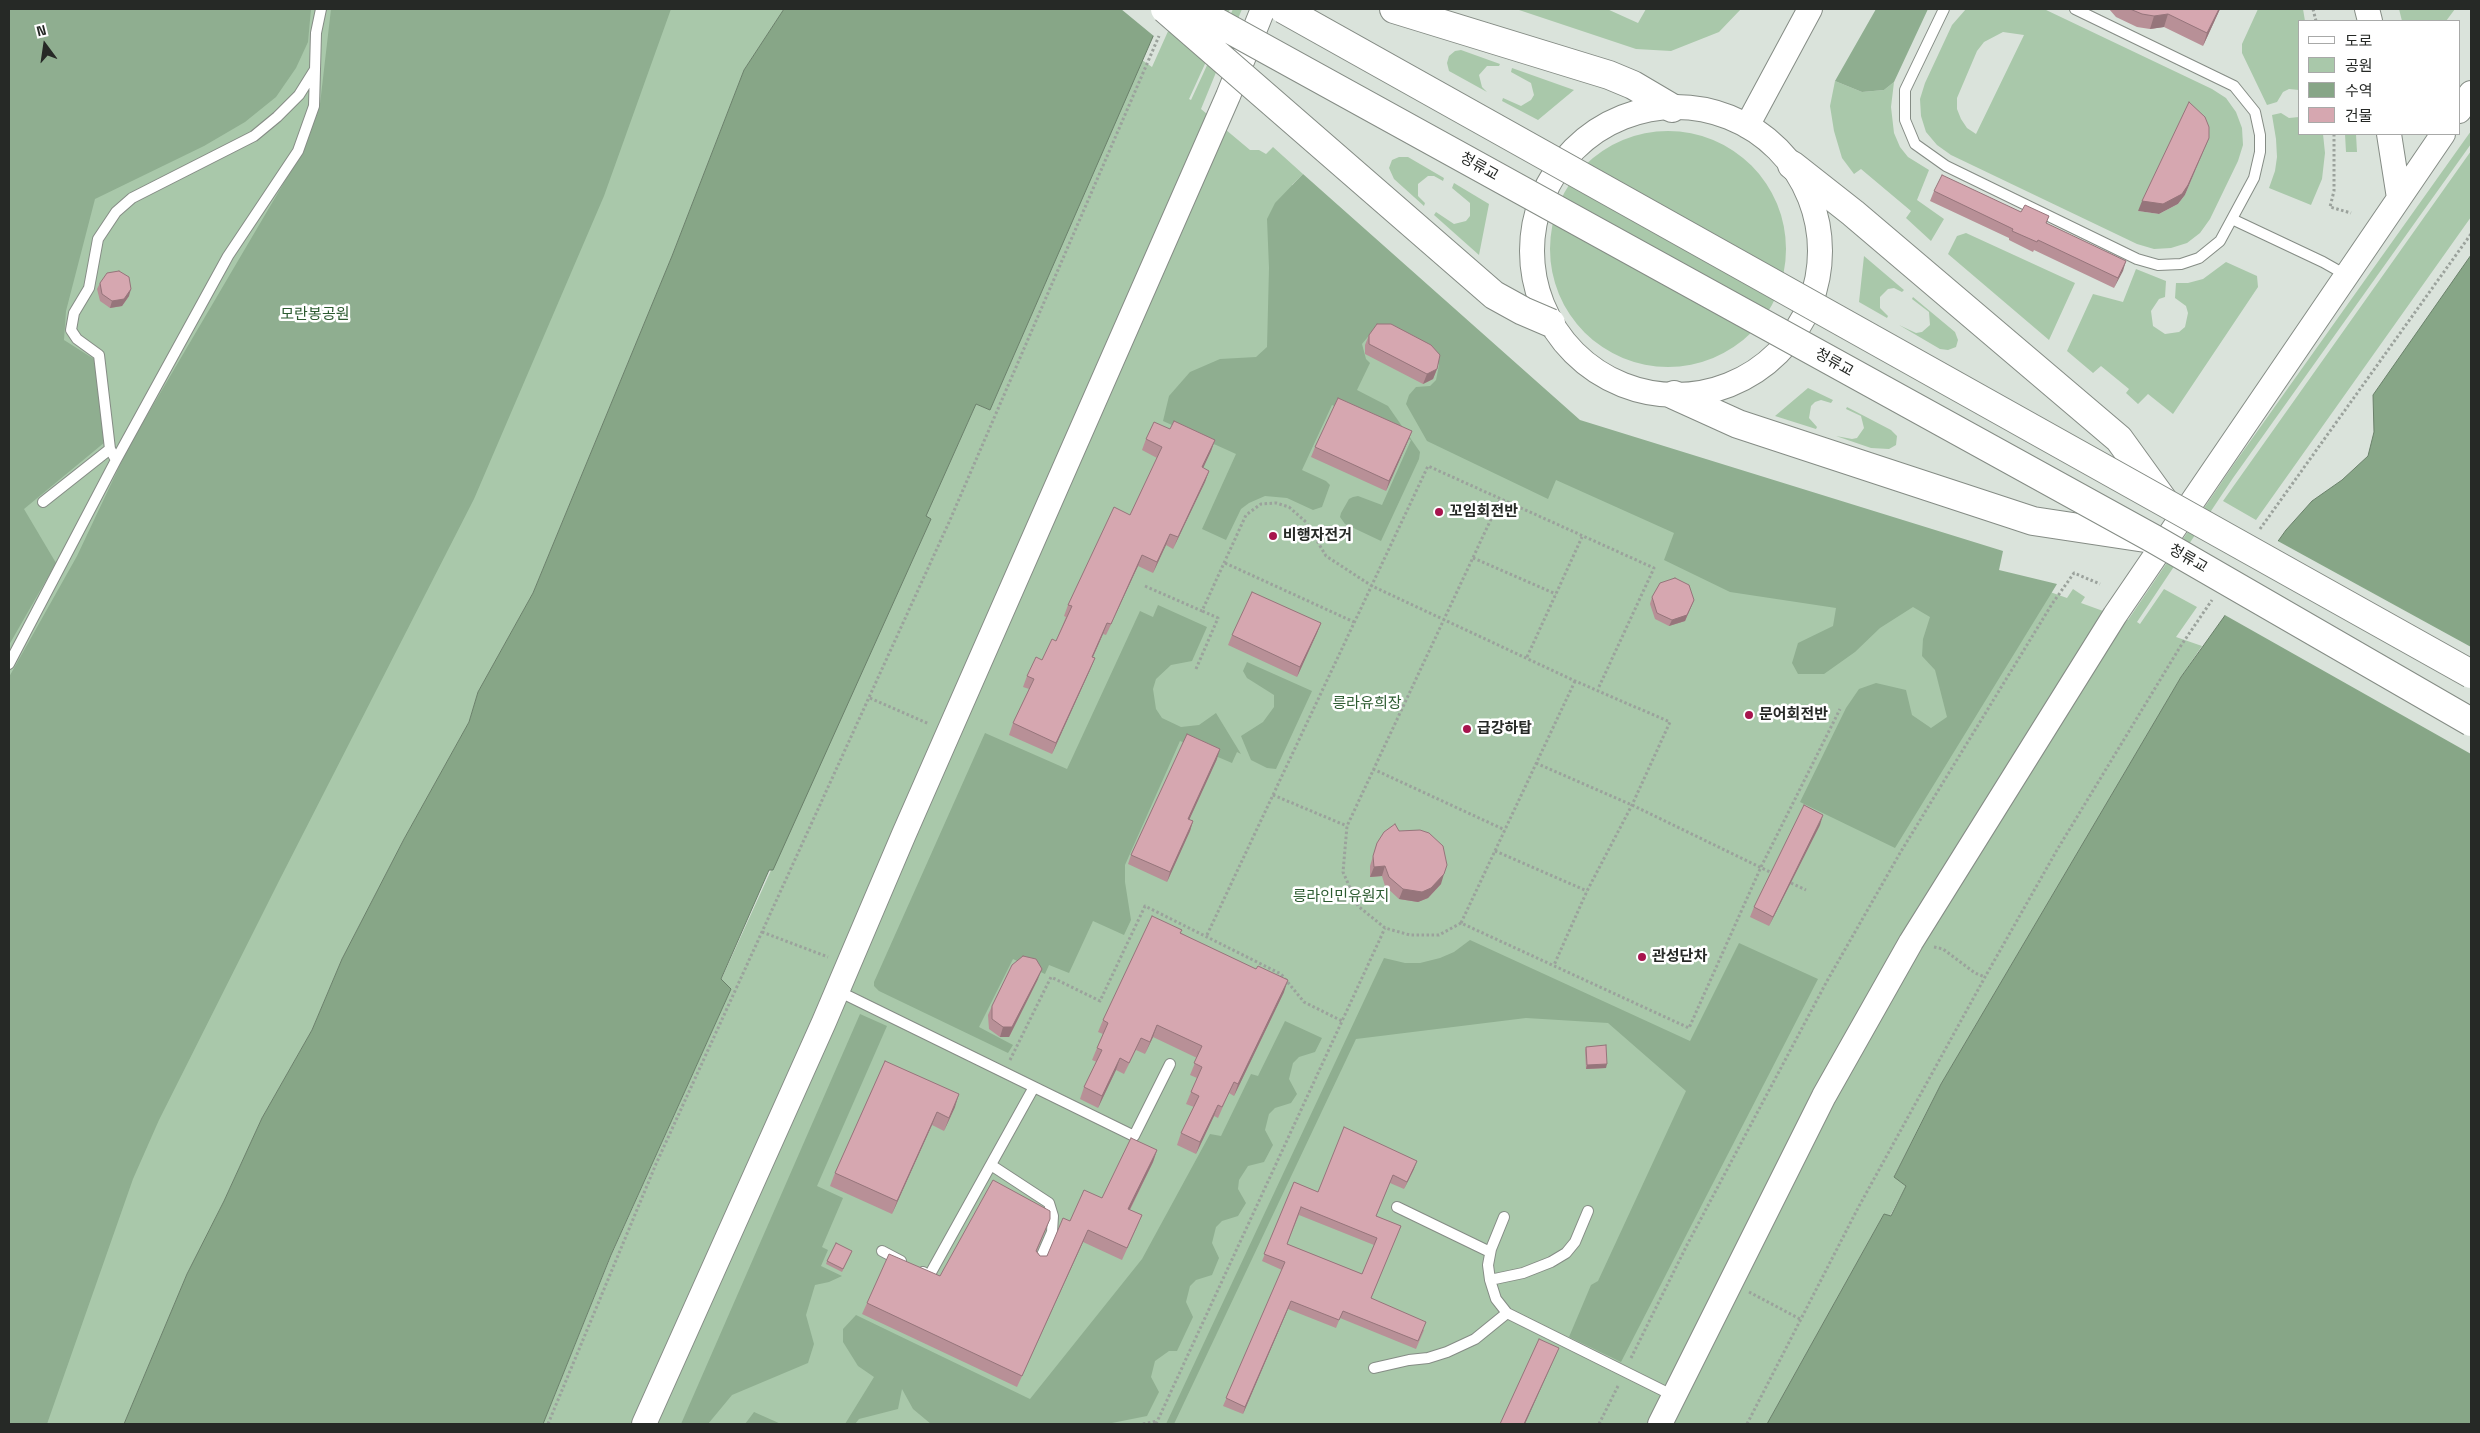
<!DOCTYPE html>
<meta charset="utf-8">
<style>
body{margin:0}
#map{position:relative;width:2480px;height:1433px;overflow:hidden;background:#dae3db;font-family:"Space Grotesk","Noto Sans KR",sans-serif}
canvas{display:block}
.frame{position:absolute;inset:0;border:10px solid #262926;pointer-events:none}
.legend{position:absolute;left:2298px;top:20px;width:162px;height:115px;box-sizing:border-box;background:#fff;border:1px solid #a8a9a8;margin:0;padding:6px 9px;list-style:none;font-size:15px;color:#262926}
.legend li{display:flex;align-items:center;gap:10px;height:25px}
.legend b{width:25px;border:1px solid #a8a9a8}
.north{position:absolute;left:20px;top:20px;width:50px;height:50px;-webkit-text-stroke:4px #fff;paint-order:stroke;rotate:346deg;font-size:14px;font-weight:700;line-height:20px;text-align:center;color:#262926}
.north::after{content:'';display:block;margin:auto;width:18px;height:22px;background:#262926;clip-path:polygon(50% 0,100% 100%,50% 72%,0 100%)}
</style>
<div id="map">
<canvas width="2480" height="1433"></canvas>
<div class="frame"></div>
<ul class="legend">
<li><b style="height:6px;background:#fff"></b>도로</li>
<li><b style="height:14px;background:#a9c8aa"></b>공원</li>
<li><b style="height:14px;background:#87a687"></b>수역</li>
<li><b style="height:14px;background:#d6a7b0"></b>건물</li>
</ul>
<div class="north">N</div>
</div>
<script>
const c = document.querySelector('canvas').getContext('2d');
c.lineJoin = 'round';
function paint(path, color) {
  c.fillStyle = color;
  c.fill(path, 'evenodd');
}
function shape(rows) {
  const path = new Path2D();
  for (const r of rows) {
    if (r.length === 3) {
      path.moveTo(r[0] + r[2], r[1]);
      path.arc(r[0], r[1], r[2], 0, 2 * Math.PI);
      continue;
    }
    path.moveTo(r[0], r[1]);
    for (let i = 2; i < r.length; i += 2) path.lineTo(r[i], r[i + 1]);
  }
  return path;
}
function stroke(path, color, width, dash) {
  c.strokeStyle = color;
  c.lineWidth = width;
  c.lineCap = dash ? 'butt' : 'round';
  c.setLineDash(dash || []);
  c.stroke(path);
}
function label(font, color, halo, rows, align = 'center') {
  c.font = font + ' "Space Grotesk","Noto Sans KR",sans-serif';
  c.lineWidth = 5;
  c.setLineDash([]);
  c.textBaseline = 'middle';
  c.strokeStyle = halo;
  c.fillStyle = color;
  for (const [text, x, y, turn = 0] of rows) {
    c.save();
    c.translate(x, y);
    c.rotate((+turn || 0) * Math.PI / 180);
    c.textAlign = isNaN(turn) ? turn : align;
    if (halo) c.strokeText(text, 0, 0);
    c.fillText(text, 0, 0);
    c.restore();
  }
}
paint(shape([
 [9,9,784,9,744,70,672,256,533,593,478,692,469,722,404,839,342,959,312,1030,262,1118,224,1201,187,1274,124,1424,9,1424],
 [1178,9,1230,9,1189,99,1191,100,1233,9,1242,9,1201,109,1250,150,1259,150,1266,154,1273,147,1303,174,1292,185,1571,422,2067,598,2073,589,2085,597,2081,603,2128,620,2234,464,2471,131,2471,144,2233,478,2137,622,2140,624,2164,589,2197,607,2176,637,2202,646,2181,677,1941,1084,1894,1176,1906,1186,1890,1216,1884,1214,1767,1424,543,1424,611,1256,731,989,721,980,931,519,925,517,976,404,990,410,1142,60,1152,67],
 [1516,9,1607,9,1638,23,1646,9,1741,9,1719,32,1671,51,1636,49],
 [1966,9,2044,9,2212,89,2226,98,2236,112,2242,128,2243,145,2238,161,2210,219,2200,233,2187,243,2171,248,2154,249,2137,244,1951,155,1937,145,1926,132,1921,116,1920,99,1925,83,1952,25],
 [2003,32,2024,35,1976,134,1967,128,1961,119,1957,109,1957,98,1977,51,1984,42],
 [2205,147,2185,195,2178,204,2159,214,2138,211],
 [2258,9,2303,9,2305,21,2299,21,2299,90,2289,89,2283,92,2277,102,2267,105,2242,53,2242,44],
 [2399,9,2455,9,2446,21,2402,21],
 [1461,50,1500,64,1499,66,1487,66,1479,75,1482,87,1487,92,1449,71,1447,63,1449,56,1455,51],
 [1512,68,1574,90,1538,120,1502,101,1503,98,1521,106,1531,100,1534,95,1531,83,1511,72],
 [1835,81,1862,92,1884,90,1894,82,1891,107,1894,133,1900,147,1908,157,1929,170,1917,200,1944,219,1931,241,1906,218,1911,211,1861,169,1854,174,1842,158,1834,131,1830,106],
 [2281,113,2289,118,2299,117,2299,134,2323,134,2325,153,2322,179,2311,205,2269,188,2275,171,2277,157,2276,139,2272,115],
 [1668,249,118],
 [2345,134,2356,134,2357,152,2346,152],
 [2471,151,2471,217,2256,520,2223,501],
 [1399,157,1408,157,1444,178,1443,181,1434,176,1428,176,1418,184,1418,196,1425,203,1424,206,1394,179,1389,168,1392,160],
 [1454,183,1489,204,1479,255,1434,215,1436,212,1454,224,1466,221,1470,216,1470,203,1452,188],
 [1966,233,2075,283,2049,340,1948,254,1957,236],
 [1864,256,1904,290,1902,292,1894,288,1888,289,1880,297,1880,308,1888,316,1887,318,1859,302],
 [2226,262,2257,276,2258,287,2173,414,2148,394,2138,404,2126,393,2129,389,2101,366,2093,373,2067,351,2093,294,2123,302,2136,269,2166,281,2165,297,2159,299,2151,311,2153,326,2165,334,2179,332,2185,327,2188,313,2186,306,2175,298,2176,283,2188,283,2203,279],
 [1913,297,1955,332,1958,340,1956,347,1948,350,1940,349,1899,325,1916,333,1922,332,1930,325,1929,312,1912,299],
 [1808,388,1833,400,1831,403,1821,400,1815,402,1811,406,1809,418,1817,427,1816,429,1775,416],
 [1847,407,1891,430,1897,436,1896,445,1889,449,1871,448,1836,436,1852,439,1857,438,1864,428,1861,416,1846,409]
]), '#a9c8aa');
paint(shape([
 [9,9,311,9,308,42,296,68,276,97,245,122,204,146,95,199,66,311,64,340,94,359,105,442,24,509,56,563,9,645],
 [331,9,671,9,604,196,474,499,281,877,159,1120,133,1179,47,1424,9,1424,9,677,77,556,129,446,302,152,320,104],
 [1876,9,1928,9,1894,82,1884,90,1862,92,1835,81],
 [1303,174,1580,420,2003,551,1999,570,2057,584,1895,848,1800,802,1846,708,1859,689,1876,683,1906,690,1912,715,1931,728,1947,717,1935,670,1922,656,1923,639,1930,617,1913,607,1880,628,1855,652,1824,674,1798,674,1792,663,1798,643,1833,626,1836,608,1730,592,1664,560,1674,533,1556,480,1548,499,1427,441,1406,404,1409,395,1416,387,1430,386,1436,380,1439,365,1435,357,1372,332,1362,344,1366,359,1370,363,1357,390,1388,406,1420,452,1419,459,1381,541,1345,524,1340,517,1341,513,1349,499,1353,497,1358,496,1382,505,1411,440,1332,405,1302,470,1326,481,1330,485,1322,507,1313,510,1287,498,1265,496,1249,503,1241,509,1226,540,1202,529,1236,454,1163,421,1169,396,1190,372,1220,359,1256,357,1267,347,1269,268,1267,219,1275,203],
 [1158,605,1207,627,1192,661,1171,665,1156,679,1153,689,1156,709,1162,718,1181,727,1199,725,1216,713,1241,754,1237,752,1232,763,1180,741,1125,865,1125,882,1131,920,1124,935,1093,921,1069,973,1049,965,1045,974,1013,959,979,1027,1013,1045,1008,1053,879,991,874,986,874,982,985,733,1067,769,1140,611,1153,617],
 [1247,662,1312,691,1276,769,1267,768,1251,760,1241,736,1263,722,1274,707,1274,695,1247,678,1243,671],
 [1470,940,1690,1041,1739,943,1818,979,1621,1362,1569,1337,1591,1285,1598,1281,1686,1091,1608,1023,1526,1018,1356,1039,1174,1424,1166,1424,1384,958,1405,963,1420,963,1440,958,1454,952],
 [860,1014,887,1026,817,1186,843,1198,822,1247,828,1250,821,1266,842,1276,829,1282,815,1285,806,1315,814,1344,808,1363,732,1395,708,1424,681,1424],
 [1285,1021,1322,1038,1315,1052,1299,1057,1293,1063,1289,1079,1297,1094,1291,1103,1275,1108,1269,1114,1265,1130,1273,1145,1264,1162,1248,1166,1239,1180,1238,1189,1246,1203,1238,1216,1222,1221,1216,1227,1212,1243,1219,1258,1212,1275,1196,1280,1190,1286,1186,1302,1193,1317,1177,1351,1169,1351,1155,1361,1151,1377,1159,1392,1147,1416,1107,1424,931,1424,913,1409,902,1389,898,1409,859,1419,855,1424,845,1424,874,1377,858,1366,843,1342,843,1329,856,1315,1030,1399,1142,1259,1210,1134,1221,1136,1251,1074,1258,1076],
 [754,1412,781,1424,745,1424]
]), '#8fae90');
const water = shape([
 [784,9,1165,9,990,410,976,404,926,516,931,519,773,870,769,870,721,979,731,989,611,1255,543,1424,124,1424,187,1274,224,1201,262,1118,312,1030,342,959,404,839,469,722,478,692,533,593,672,256,744,70,784,9],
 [2471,255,2471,1424,1767,1424,1884,1214,1891,1216,1906,1186,1894,1177,1941,1084,2181,677,2286,530,2312,501,2342,480,2368,456,2374,432,2373,395,2471,255]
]);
paint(water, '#87a687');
stroke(water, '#6a806a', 1);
paint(shape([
 [1121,9,1168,9,1155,37],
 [2276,540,2471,647,2471,754,2223,614]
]), '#dae3db');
const service = shape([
 [1944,9,1905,90,1905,120,1915,144,1946,166,2137,259,2158,265,2181,264,2199,258,2220,241,2254,178,2260,152,2260,135,2255,112,2234,86,2075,9],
 [2234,220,2323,262,2346,275],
 [116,460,110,449,99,355,77,339,71,330,74,313,89,288,98,239,116,212,132,198,254,136,277,117,299,95,314,71],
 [43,502,110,449],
 [9,664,116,460,228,256,298,151,314,106,316,33,321,9],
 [838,991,1134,1136,1170,1064],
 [991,1165,1049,1203,1053,1216,1052,1232,1039,1262],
 [1397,1207,1490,1252],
 [1504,1217,1491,1249,1488,1265,1490,1280,1496,1299,1507,1313,1674,1396],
 [882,1251,901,1261],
 [923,1272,929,1276,1034,1087],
 [1490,1280,1523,1273,1551,1262,1566,1253,1575,1242,1588,1211],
 [1374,1368,1409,1360,1428,1358,1447,1352,1475,1339,1507,1313]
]);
const tertiary = shape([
 [2367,9,2370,21],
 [1676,251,144],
 [2459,111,2471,93],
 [1747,126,1810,9],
 [2389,134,2399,198],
 [644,1424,824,1022,904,834,1228,96,1263,9],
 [1660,1424,1824,1096,1911,942,2115,615,2443,134]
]);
const primary = shape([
 [1394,9,1609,75,1633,85,1672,108],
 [1792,165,1853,213,2119,439,2163,500],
 [1674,395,1738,424,2033,521,2152,539]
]);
stroke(service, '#858c85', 12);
stroke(tertiary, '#858c85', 26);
stroke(primary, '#858c85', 30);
stroke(shape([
 [2313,9,2316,21],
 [2334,134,2334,191,2330,207,2351,213],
 [2260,529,2471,234],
 [1473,558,1556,594],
 [1225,563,1354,622],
 [1145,586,1202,611,1246,515,1261,504,1276,503,1289,507,1306,522,1326,556,1372,586,1575,681,1670,722,1632,805,1587,891,1554,965],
 [1527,657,1582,537],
 [1196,669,1218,618,1202,611],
 [1575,681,1461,923,1689,1028,1761,867,1840,709],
 [870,698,929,724],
 [1536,763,1632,805,1772,873],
 [1373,769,1505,830],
 [1273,795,1347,826],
 [1495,851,1587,891],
 [1791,883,1806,890],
 [1461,923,1439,935,1410,935,1385,928,1358,906,1343,872,1347,826,1500,500],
 [762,932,828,957],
 [1207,935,1428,466,1654,568,1598,689],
 [1934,947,1943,949,1975,973,1985,977],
 [1010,1060,1051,977,1100,1001,1145,906,1281,974,1304,1002,1342,1021],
 [1749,1292,1800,1319],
 [1631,1358,1687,1245,1827,981,1900,853,2052,604,2074,573,2100,584],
 [548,1424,656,1164,950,520,1159,36],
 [1143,1424,1157,1421],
 [1156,1424,1385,928],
 [1599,1424,1619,1384],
 [1747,1424,1858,1208,1985,977,2057,850,2180,647,2212,600]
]), '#9ba29c', 3, [2.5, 2.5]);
stroke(service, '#fff', 10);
stroke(tertiary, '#fff', 24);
stroke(primary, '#fff', 28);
const primaryBridge = shape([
 [1165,9,1494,295,1523,311,1551,323],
 [1193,9,2154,539,2471,722],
 [1283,9,2471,674]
]);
stroke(primaryBridge, '#858c85', 30, []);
stroke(primaryBridge, '#fff', 28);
paint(shape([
 [2109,9,2220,9,2203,46,2164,27,2150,29,2137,27,2116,17],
 [1934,191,2021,212,2049,216,2046,224,2126,261,2114,288,2034,250,2033,252,2009,240,2009,238,1930,201],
 [100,283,129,296,122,306,110,308,100,301,97,289],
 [1369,335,1437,369,1433,379,1423,384,1365,354,1365,345],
 [1170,429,1215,440,1211,451,1203,468,1209,471,1205,482,1173,549,1166,545,1153,573,1138,566,1106,635,1103,634,1093,657,1095,658,1090,670,1052,754,1009,735,1013,723,1029,689,1023,687,1027,676,1042,660,1056,641,1066,617,1064,616,1068,605,1130,515,1157,458,1142,450,1146,439],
 [1412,431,1408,441,1386,491,1311,457,1315,447],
 [1652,597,1694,600,1685,621,1669,626,1655,619,1650,604],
 [1321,623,1317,633,1297,677,1228,645,1232,635],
 [1217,759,1189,820,1193,821,1190,831,1167,882,1128,864,1131,855],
 [1820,825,1769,926,1750,917,1754,907],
 [1399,831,1441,884,1428,898,1418,902,1399,899,1385,886,1382,876,1370,877,1370,866,1377,843],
 [1181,933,1284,992,1234,1096,1229,1093,1218,1118,1214,1116,1196,1154,1177,1145,1181,1133,1194,1107,1186,1104,1191,1092,1197,1078,1190,1075,1197,1058,1153,1037,1145,1054,1136,1050,1124,1074,1116,1070,1098,1108,1080,1099,1084,1087,1097,1062,1092,1060,1097,1048,1103,1034,1098,1032,1103,1020],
 [1038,979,1009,1037,1000,1037,989,1029,988,1015,992,1006],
 [1586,1047,1606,1068,1586,1069,1585,1050],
 [885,1061,955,1107,944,1131,932,1125,892,1214,830,1186,835,1173],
 [1157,1150,1153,1162,1130,1210,1142,1215,1137,1227,1122,1260,1083,1242,1017,1387,862,1314,867,1303,940,1276,1050,1219,1037,1251,1040,1256,1047,1256,1070,1221,1102,1198],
 [1414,1169,1404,1189,1390,1183,1376,1216,1401,1226,1371,1298,1424,1330,1416,1349,1340,1318,1336,1328,1288,1309,1243,1414,1223,1406,1282,1270,1262,1261,1294,1182,1318,1192],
 [1299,1215,1374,1245,1362,1274,1287,1244],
 [852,1251,842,1272,826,1264,827,1261]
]), '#b89097');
paint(shape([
 [2219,9,2220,9,2203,46,2207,33],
 [2168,14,2164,27,2150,29,2154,16],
 [2209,138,2185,195,2178,204,2159,214,2138,211,2142,201],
 [2126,261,2123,271,2114,288,2118,278],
 [131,289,129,296,122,306,110,308,112,301],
 [1437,369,1433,379,1423,384,1427,374],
 [1412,431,1408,441,1386,491,1389,481],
 [1215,440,1211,451,1198,479,1202,467],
 [1209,471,1205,482,1173,549,1178,537],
 [1170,534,1166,545,1153,573,1157,562],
 [1142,555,1138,566,1106,635,1111,624],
 [1694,600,1685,621,1669,626,1672,620],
 [1107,623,1103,634,1088,668,1092,657],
 [1321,623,1317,633,1297,677,1300,667],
 [1095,658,1090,670,1052,754,1056,743],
 [1220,749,1217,759,1185,829,1188,819],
 [1823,815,1820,825,1769,926,1773,917],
 [1193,821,1190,831,1167,882,1170,872],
 [1385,866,1382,876,1370,877,1374,867],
 [1444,874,1441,884,1428,898,1418,902,1399,899,1403,889],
 [1042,969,1038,979,1009,1037,1000,1037,1003,1027],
 [1288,980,1284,992,1234,1096,1238,1084],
 [1157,1025,1153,1037,1145,1054,1150,1042],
 [1120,1058,1116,1070,1098,1108,1102,1096],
 [1607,1064,1606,1068,1586,1069,1587,1065],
 [959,1094,955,1107,944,1131,949,1118],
 [1218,1105,1214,1116,1196,1154,1200,1142],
 [937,1112,932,1125,892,1214,897,1201],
 [1157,1150,1153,1162,1124,1221,1128,1209],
 [1417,1161,1414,1169,1404,1189,1407,1182],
 [1088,1230,1083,1242,1017,1387,1022,1376],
 [1291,1301,1288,1309,1243,1414,1245,1407],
 [1559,1348,1555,1357,1525,1424,1524,1424]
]), '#96757b');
const building = shape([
 [2130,9,2219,9,2207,33,2168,14,2154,16,2142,14,2130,9],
 [2189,102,2205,117,2209,127,2209,138,2188,185,2182,194,2163,204,2142,201,2189,102],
 [1942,175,2021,212,2025,205,2049,216,2046,223,2126,261,2118,278,2038,240,2037,242,2012,231,2013,229,1934,191,1942,175],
 [119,271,129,277,131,289,124,299,112,301,102,294,100,283,107,273,119,271],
 [1377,324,1391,324,1431,345,1440,355,1437,369,1427,374,1369,344,1369,335,1377,324],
 [1338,398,1412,431,1389,481,1315,447,1338,398],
 [1174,421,1215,440,1202,467,1209,471,1178,537,1170,534,1157,562,1142,555,1111,624,1107,623,1092,657,1095,658,1056,743,1013,723,1034,679,1027,676,1036,657,1042,660,1052,639,1056,641,1072,606,1068,605,1114,507,1130,515,1162,447,1146,439,1154,422,1170,429,1174,421],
 [1675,578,1689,585,1694,600,1687,615,1672,620,1657,613,1652,597,1660,583,1675,578],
 [1252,592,1321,623,1300,667,1232,635,1252,592],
 [1187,734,1220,749,1188,819,1193,821,1170,872,1131,855,1187,734],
 [1804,805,1823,815,1773,917,1754,907,1804,805],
 [1395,824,1399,831,1420,830,1429,833,1443,846,1447,865,1444,874,1431,888,1422,892,1403,889,1389,877,1385,866,1374,867,1373,856,1377,843,1384,832,1395,824],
 [1152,916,1182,930,1180,933,1256,969,1258,966,1288,980,1238,1084,1234,1082,1222,1107,1218,1105,1200,1142,1181,1133,1199,1096,1191,1092,1202,1067,1194,1063,1202,1046,1157,1025,1150,1042,1141,1038,1129,1063,1120,1058,1102,1096,1084,1087,1102,1050,1097,1048,1108,1023,1103,1020,1152,916],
 [1023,956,1036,959,1042,969,1012,1027,1003,1027,992,1019,992,1006,1012,965,1023,956],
 [1606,1045,1607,1064,1587,1065,1586,1047,1606,1045],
 [885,1061,959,1094,949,1118,937,1112,897,1201,835,1173,885,1061],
 [1344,1127,1417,1161,1407,1182,1393,1175,1376,1216,1401,1226,1371,1298,1426,1322,1418,1341,1343,1311,1339,1320,1291,1301,1245,1407,1226,1398,1285,1262,1264,1254,1294,1182,1318,1192,1344,1127],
 [1301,1207,1377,1238,1362,1274,1287,1244,1301,1207],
 [1131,1138,1157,1150,1128,1209,1142,1215,1127,1248,1088,1230,1022,1376,867,1303,889,1254,940,1276,993,1180,1050,1211,1050,1219,1036,1251,1040,1256,1047,1256,1063,1218,1070,1221,1084,1190,1102,1198,1131,1138],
 [836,1243,852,1251,843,1269,827,1261,836,1243],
 [1539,1339,1559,1348,1524,1424,1500,1424,1539,1339]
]);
paint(building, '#d6a7b0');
stroke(building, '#96757b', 1);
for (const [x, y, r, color] of [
 [1439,512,5,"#a7144d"],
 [1273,536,5,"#a7144d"],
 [1749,715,5,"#a7144d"],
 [1467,729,5,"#a7144d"],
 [1642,957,5,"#a7144d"]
]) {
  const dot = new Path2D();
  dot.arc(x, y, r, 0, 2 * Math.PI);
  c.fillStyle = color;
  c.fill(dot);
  stroke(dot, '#fff', 2);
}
label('15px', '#262926', '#fff', [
 ["청류교",1479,167,29],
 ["청류교",1834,363,29],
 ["청류교",2188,559,30]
]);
label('15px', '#2c5b30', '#fff', [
 ["모란봉공원",315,315],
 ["릉라유희장",1367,704],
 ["릉라인민유원지",1341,897]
]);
label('bold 15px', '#262926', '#fff', [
 ["꼬임회전반",1449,512],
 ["비행자전거",1283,536],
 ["문어회전반",1759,715],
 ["급강하탑",1477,729],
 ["관성단차",1652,957]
], 'left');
</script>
